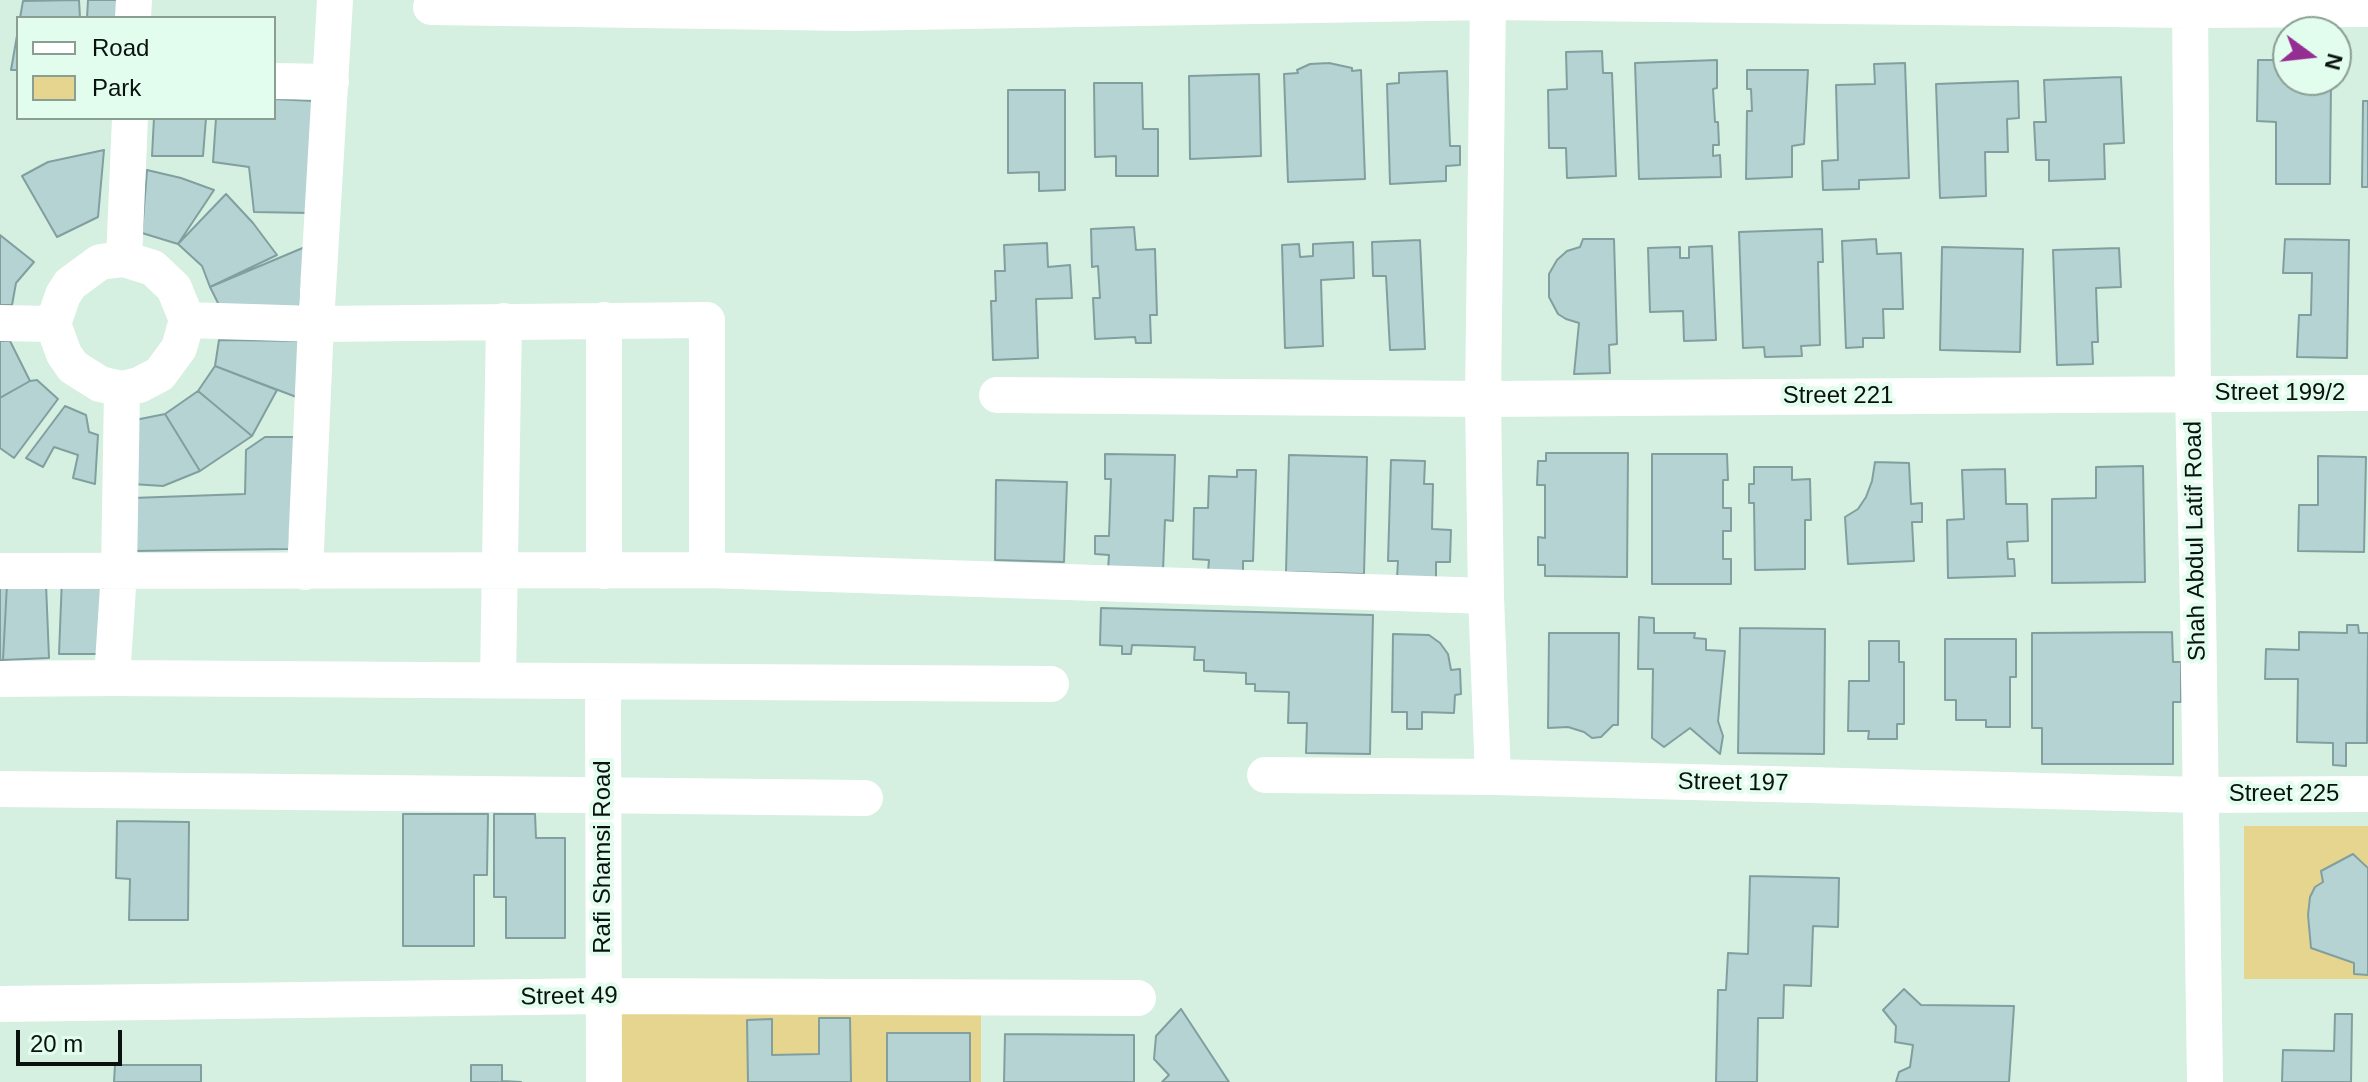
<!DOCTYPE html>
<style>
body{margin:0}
#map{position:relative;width:2368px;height:1082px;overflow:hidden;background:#d5efe1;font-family:Arial,sans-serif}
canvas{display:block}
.legend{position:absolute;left:16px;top:16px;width:260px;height:104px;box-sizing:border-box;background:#e2fcee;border:2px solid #8b9e94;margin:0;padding:10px 14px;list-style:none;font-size:24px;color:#09120e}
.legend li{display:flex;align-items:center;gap:16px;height:40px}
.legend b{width:40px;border:2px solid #8b9e94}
.north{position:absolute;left:2272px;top:16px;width:80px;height:80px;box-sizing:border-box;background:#e2fcee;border:2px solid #8b9e94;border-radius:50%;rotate:105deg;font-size:22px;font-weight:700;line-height:32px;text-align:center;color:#09120e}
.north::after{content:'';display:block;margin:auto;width:28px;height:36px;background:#942e93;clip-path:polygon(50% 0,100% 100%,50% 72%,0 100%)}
.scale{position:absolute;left:16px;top:1030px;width:106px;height:36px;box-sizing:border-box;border:4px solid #09120e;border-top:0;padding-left:10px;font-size:24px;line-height:28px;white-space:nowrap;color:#09120e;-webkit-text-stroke:6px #e2fcee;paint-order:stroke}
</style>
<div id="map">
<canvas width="2368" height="1082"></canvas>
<ul class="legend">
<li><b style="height:10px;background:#fff"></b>Road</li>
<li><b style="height:22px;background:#e6d58e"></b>Park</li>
</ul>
<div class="north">N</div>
<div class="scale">20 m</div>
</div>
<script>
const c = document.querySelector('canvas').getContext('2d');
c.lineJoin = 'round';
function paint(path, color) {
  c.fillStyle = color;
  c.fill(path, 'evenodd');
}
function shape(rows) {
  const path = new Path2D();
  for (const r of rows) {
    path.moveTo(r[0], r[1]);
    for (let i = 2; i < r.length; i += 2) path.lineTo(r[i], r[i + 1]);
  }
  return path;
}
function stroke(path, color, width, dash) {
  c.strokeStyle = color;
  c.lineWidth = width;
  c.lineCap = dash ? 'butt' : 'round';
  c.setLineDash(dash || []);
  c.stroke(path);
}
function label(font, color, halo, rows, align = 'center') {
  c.font = font + ' Arial,sans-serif';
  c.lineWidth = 8;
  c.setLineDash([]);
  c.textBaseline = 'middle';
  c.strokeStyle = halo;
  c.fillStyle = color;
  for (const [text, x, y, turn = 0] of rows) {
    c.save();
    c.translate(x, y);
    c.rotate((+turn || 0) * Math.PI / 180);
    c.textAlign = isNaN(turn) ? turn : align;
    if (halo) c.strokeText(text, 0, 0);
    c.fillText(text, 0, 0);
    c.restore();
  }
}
paint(shape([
 [2244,826,2368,826,2368,979,2244,979],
 [981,1010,981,1082,615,1082,615,1011]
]), '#e6d58e');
const building = shape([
 [79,0,80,18,20,18,23,1,79,0],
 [88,0,124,0,125,18,87,18,88,0],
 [18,30,18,70,11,70,18,30],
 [1602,51,1603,73,1612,73,1616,176,1567,178,1566,148,1549,148,1548,90,1567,89,1566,52,1602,51],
 [1717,60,1717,88,1713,89,1715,122,1718,122,1719,145,1713,145,1713,156,1720,155,1721,177,1639,179,1635,63,1717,60],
 [2258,60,2288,60,2288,80,2331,80,2330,184,2276,184,2276,122,2257,121,2258,60],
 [1329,63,1352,68,1352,71,1361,70,1365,179,1288,182,1284,74,1298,73,1297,70,1310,64,1329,63],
 [1905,63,1909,178,1859,180,1859,189,1823,190,1822,161,1838,160,1836,85,1875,84,1874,64,1905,63],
 [1747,70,1808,70,1804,144,1792,146,1792,177,1746,179,1747,111,1752,111,1751,89,1747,89,1747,70],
 [1447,71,1450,146,1460,146,1460,165,1446,166,1446,181,1390,184,1387,84,1399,83,1399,73,1447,71],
 [1259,74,1261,156,1190,159,1189,76,1259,74],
 [2121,77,2124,143,2104,144,2105,179,2049,181,2049,160,2036,160,2034,122,2046,122,2044,80,2121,77],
 [2018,81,2019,118,2007,119,2008,152,1985,152,1986,196,1940,198,1936,84,2018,81],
 [1094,83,1142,83,1143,129,1158,129,1158,176,1116,176,1116,156,1095,157,1094,83],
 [1008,90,1065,90,1065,190,1039,191,1039,172,1008,173,1008,90],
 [274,99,314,101,311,213,254,212,249,167,213,162,216,118,274,118,274,99],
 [2363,101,2368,101,2368,187,2362,187,2363,101],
 [154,118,206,118,203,156,152,156,154,118],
 [104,150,98,217,57,237,22,176,48,162,104,150],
 [147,170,181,178,214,190,178,244,142,233,147,170],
 [226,194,253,223,277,255,210,287,202,266,178,244,226,194],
 [1134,227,1136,250,1155,249,1157,315,1150,315,1151,343,1136,343,1135,337,1095,339,1093,298,1100,298,1098,266,1092,267,1091,229,1134,227],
 [1822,229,1823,262,1818,262,1820,345,1801,346,1802,356,1765,357,1764,347,1743,348,1739,232,1822,229],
 [0,235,34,262,16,283,12,305,0,305,0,235],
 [1583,239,1614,239,1617,344,1609,345,1610,373,1574,374,1579,323,1566,319,1558,314,1549,297,1549,274,1557,260,1567,251,1580,247,1583,239],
 [1876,239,1877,254,1901,253,1903,309,1883,309,1884,338,1863,338,1863,347,1846,348,1842,241,1876,239],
 [2285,239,2349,240,2347,358,2297,357,2299,315,2311,315,2312,273,2283,273,2285,239],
 [1420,240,1425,349,1390,350,1386,276,1373,276,1372,242,1420,240],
 [1353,242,1354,278,1321,280,1323,346,1285,348,1282,245,1299,244,1300,257,1313,256,1313,244,1353,242],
 [1047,243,1048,267,1070,265,1072,298,1036,299,1038,358,993,360,991,301,996,301,995,271,1005,271,1004,245,1047,243],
 [1712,246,1716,340,1684,341,1683,311,1650,312,1648,248,1680,247,1680,258,1689,258,1689,247,1712,246],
 [305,247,299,312,223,313,210,287,305,247],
 [1942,247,2023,249,2020,352,1940,350,1942,247],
 [2119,248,2121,287,2096,288,2098,342,2092,342,2093,364,2057,365,2053,250,2119,248],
 [219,340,305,341,299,398,215,366,219,340],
 [0,341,10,341,30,381,0,398,0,341],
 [215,366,277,390,252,436,198,391,215,366],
 [37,380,58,399,14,458,0,448,0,398,30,381,37,380],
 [198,391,252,436,200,471,165,414,198,391],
 [65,406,86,415,89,432,98,435,95,484,73,478,78,455,54,447,43,467,26,458,65,406],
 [165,414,200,471,163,486,132,484,135,420,165,414],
 [265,437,296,437,289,549,131,551,132,498,245,494,246,450,265,437],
 [1546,453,1628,453,1627,577,1545,576,1545,565,1538,565,1538,537,1545,538,1545,485,1537,485,1538,461,1546,461,1546,453],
 [1105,454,1175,455,1173,521,1165,520,1163,571,1108,570,1109,555,1095,554,1095,536,1109,536,1111,479,1105,479,1105,454],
 [1652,454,1727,454,1728,480,1723,480,1723,508,1731,508,1731,531,1723,531,1723,559,1731,559,1731,584,1652,584,1652,454],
 [1289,455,1367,457,1364,574,1286,572,1289,455],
 [2318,456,2366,457,2364,552,2298,551,2299,505,2318,505,2318,456],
 [1391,460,1425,461,1424,484,1433,484,1432,529,1451,530,1450,562,1436,562,1436,579,1397,578,1398,561,1388,561,1391,460],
 [1875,462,1909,463,1911,504,1922,503,1922,522,1912,522,1914,561,1848,564,1845,517,1858,509,1866,497,1872,481,1875,462],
 [2143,466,2145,582,2052,583,2052,499,2096,498,2096,467,2143,466],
 [1754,467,1792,467,1792,480,1810,479,1811,520,1805,520,1805,569,1755,570,1754,503,1749,503,1749,484,1754,484,1754,467],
 [2005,469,2006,504,2027,504,2028,541,2007,542,2008,559,2014,559,2015,576,1948,578,1947,520,1964,519,1962,470,2005,469],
 [1237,470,1256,470,1253,561,1243,561,1243,573,1208,572,1209,560,1193,559,1194,508,1208,508,1209,476,1237,477,1237,470],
 [996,480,1067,482,1064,562,995,560,996,480],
 [104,576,102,654,59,654,62,578,104,576],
 [0,584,7,584,3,660,0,660,0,584],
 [7,584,46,584,49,658,3,660,7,584],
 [1101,608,1373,615,1370,754,1306,753,1307,723,1288,723,1289,692,1255,691,1255,684,1246,684,1246,673,1204,671,1204,660,1194,660,1195,647,1132,645,1131,654,1122,654,1122,646,1100,645,1101,608],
 [1639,617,1654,618,1654,633,1695,633,1694,638,1706,639,1706,650,1725,651,1718,721,1723,736,1720,754,1690,728,1664,747,1652,738,1653,669,1638,669,1639,617],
 [2347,625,2358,625,2359,633,2368,633,2367,743,2346,743,2346,766,2333,765,2333,743,2297,742,2298,679,2265,679,2266,649,2299,650,2299,632,2347,633,2347,625],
 [1740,628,1825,629,1824,754,1738,753,1740,628],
 [2172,632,2173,662,2181,662,2181,702,2173,702,2173,764,2042,764,2042,728,2032,728,2032,633,2172,632],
 [1549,633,1619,633,1618,725,1613,725,1601,737,1592,738,1584,732,1568,727,1548,728,1549,633],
 [1393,634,1429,635,1440,643,1448,654,1451,670,1460,669,1461,694,1455,695,1454,713,1422,712,1422,729,1407,729,1407,712,1392,712,1393,634],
 [1945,639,2016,639,2016,677,2010,677,2010,727,1986,727,1986,720,1956,720,1956,700,1945,700,1945,639],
 [1869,641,1899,641,1899,662,1904,662,1904,724,1897,724,1897,739,1868,739,1869,731,1848,731,1849,681,1869,681,1869,641],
 [403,814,488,814,487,875,474,875,474,946,403,946,403,814],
 [494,814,535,814,536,838,565,838,565,938,506,938,506,897,494,897,494,814],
 [117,821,189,822,188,920,129,920,130,879,116,878,117,821],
 [2353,854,2368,868,2368,975,2354,974,2354,963,2311,948,2308,915,2310,897,2315,887,2323,882,2321,871,2353,854],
 [1750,876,1839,878,1838,927,1813,926,1811,986,1784,985,1783,1018,1758,1018,1757,1082,1716,1082,1718,990,1726,990,1728,953,1748,954,1750,876],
 [1904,989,1921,1005,2014,1006,2009,1082,1896,1082,1899,1072,1910,1067,1913,1045,1895,1042,1896,1026,1883,1010,1904,989],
 [1181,1009,1229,1082,1162,1082,1169,1075,1154,1059,1156,1036,1181,1009],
 [2335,1014,2352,1014,2351,1082,2282,1082,2283,1050,2334,1051,2335,1014],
 [819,1018,850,1018,851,1082,748,1082,747,1020,772,1019,772,1055,819,1054,819,1018],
 [887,1033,970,1033,970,1082,887,1082,887,1033],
 [1005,1034,1134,1035,1134,1082,1004,1082,1005,1034],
 [115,1065,201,1065,201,1082,114,1082,115,1065],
 [471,1065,502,1065,502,1081,521,1082,471,1082,471,1065]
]);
paint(building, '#b5d3d3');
stroke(building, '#819f9e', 2);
stroke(shape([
 [1488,0,1483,399,1486,596,1493,777],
 [2190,0,2193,394,2198,608,2205,1082],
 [431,7,851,13,1488,2,2190,10,2368,9],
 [133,18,134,0],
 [274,81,331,82],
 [124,259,153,268,174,288,187,320,179,348,160,374,139,385,122,389,100,384,73,367,64,354,53,324,63,295,70,284,100,262,124,259],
 [124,259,130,118],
 [187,320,316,324,707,320,707,570],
 [0,323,53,324],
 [997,395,1483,399,2368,393],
 [0,571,707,570,1486,596],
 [604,571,604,320],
 [305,572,316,324,335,0],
 [112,678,119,572,122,389],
 [0,679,112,678,1051,684],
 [498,680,504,321],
 [603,681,604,1082],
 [1265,775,1493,777,2201,795,2368,794],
 [0,789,865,798],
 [0,1004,604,996,1138,998]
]), '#fff', 36);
label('24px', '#09120e', '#e2fcee', [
 ["Street 199/2",2280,393],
 ["Street 221",1838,396],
 ["Shah Abdul Latif Road",2196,541,-91],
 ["Street 197",1733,783,1],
 ["Street 225",2284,794],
 ["Rafi Shamsi Road",603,857,-90],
 ["Street 49",569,997,-1]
]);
</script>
